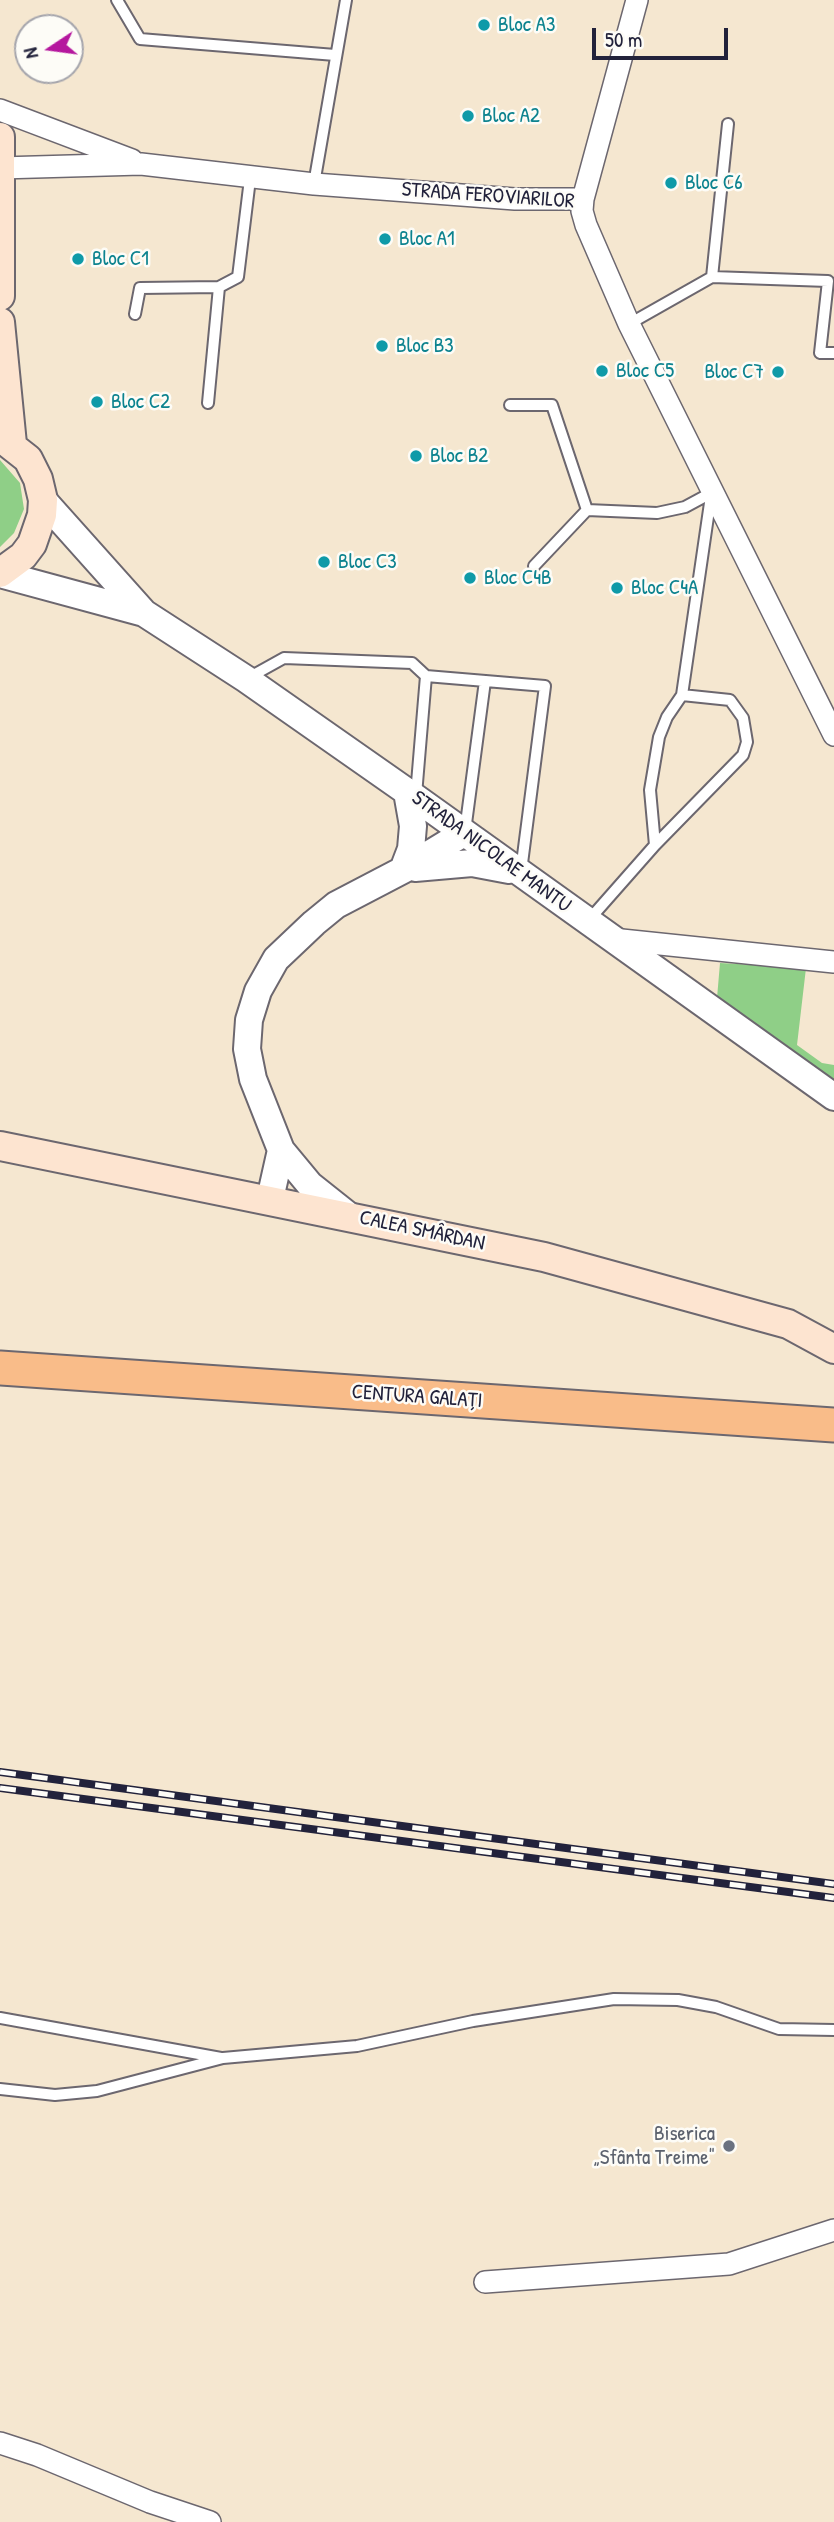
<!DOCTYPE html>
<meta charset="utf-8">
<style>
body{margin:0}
#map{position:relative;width:834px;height:2522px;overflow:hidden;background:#f5e7d0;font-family:"Patrick Hand",sans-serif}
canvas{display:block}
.north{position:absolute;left:14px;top:14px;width:70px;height:70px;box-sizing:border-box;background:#fdfcf7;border:2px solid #a5a5ac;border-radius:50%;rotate:257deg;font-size:19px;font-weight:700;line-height:28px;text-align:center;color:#22223b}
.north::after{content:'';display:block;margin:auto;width:24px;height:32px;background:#b5179e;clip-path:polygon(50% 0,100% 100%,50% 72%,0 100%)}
.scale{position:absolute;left:592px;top:28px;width:136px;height:32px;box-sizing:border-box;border:4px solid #22223b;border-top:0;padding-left:9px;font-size:21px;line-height:24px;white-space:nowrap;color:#22223b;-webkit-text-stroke:5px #fdfcf7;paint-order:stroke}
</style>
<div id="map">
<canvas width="834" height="2522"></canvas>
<div class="north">N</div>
<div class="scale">50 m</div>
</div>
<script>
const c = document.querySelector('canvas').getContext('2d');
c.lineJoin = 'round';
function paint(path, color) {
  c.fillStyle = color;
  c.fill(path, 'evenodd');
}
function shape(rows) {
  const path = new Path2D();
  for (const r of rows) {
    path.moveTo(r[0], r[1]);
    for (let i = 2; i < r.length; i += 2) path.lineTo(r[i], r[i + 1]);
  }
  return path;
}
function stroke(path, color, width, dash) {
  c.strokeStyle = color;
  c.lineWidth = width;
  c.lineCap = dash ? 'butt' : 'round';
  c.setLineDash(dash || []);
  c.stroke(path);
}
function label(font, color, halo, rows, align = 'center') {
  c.font = font + ' "Patrick Hand",sans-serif';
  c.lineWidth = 5;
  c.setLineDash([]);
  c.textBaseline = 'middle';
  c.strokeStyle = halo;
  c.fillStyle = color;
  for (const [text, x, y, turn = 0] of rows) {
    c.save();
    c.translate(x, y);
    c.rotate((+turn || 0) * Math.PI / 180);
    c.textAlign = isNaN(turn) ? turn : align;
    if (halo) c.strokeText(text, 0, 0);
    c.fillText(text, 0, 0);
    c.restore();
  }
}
paint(shape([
 [0,460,20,483,24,509,14,533,0,547],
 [720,963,806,968,797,1045,822,1063,834,1065,834,1084,717,998]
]), '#8fcf87');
const service = shape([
 [117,0,140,39,335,55],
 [314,184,346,0],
 [712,277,728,124],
 [135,314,140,288,219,287],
 [629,324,712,277,828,281,820,353,834,353],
 [208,403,219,287,238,277,250,179],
 [510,405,552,405,587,510],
 [534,566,587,510,657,513,685,507,711,493],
 [248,678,284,658,412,663,426,676,545,686,521,871],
 [416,795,426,676],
 [465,831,485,681],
 [655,845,650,790,659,737,667,717,682,695,711,496],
 [588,921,655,845,743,755,747,742,743,718,730,700,682,695],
 [0,2018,221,2058],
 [0,2089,55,2095,97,2091,223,2058,357,2046,473,2021,614,1999,678,2000,716,2007,779,2029,834,2030]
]);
const minor = shape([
 [0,110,132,160],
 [0,168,141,164,314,184,515,199,583,199,582,211,586,225,629,324,834,735],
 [583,199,637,0],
 [612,939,834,962],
 [485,2282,729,2264,834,2230],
 [0,2443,37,2455,150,2502,210,2522]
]);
const tertiary = shape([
 [43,500,144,613,246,679,416,798,834,1097],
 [0,574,144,613],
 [415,868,472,863,509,870],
 [403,870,411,849,413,826,407,792],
 [270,1199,281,1150],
 [349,1216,310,1185,281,1150,253,1079,247,1049,249,1020,258,991,276,959,314,923,336,905,403,870,464,833]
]);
const secondary = shape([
 [0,137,0,296],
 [0,322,12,444],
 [0,437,28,459,38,479,43,500,42,515,32,544,23,556,0,573],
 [0,1146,544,1257,788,1324,834,1349]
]);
const trunk = shape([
 [0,1368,834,1425]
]);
stroke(service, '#6c676f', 14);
stroke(minor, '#6c676f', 24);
stroke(tertiary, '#6c676f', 30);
stroke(secondary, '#6c676f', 32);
stroke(trunk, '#6c676f', 37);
stroke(service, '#fff', 10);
stroke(minor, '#fff', 21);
stroke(tertiary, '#fff', 26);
stroke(secondary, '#fde4d0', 28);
stroke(trunk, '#f9bc89', 33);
const rail = shape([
 [0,1772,834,1884],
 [0,1788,834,1898]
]);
stroke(rail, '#22223b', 8);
stroke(rail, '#fdfcf7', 5, [16]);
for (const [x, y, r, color] of [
 [484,25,7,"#0f9aa8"],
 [468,116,7,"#0f9aa8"],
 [671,183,7,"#0f9aa8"],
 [385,239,7,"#0f9aa8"],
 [78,259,7,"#0f9aa8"],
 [382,346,7,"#0f9aa8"],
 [602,371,7,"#0f9aa8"],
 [778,372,7,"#0f9aa8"],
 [97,402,7,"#0f9aa8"],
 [416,456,7,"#0f9aa8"],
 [324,562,7,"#0f9aa8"],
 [470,578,7,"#0f9aa8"],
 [617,588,7,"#0f9aa8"],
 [729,2146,7,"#6b7280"]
]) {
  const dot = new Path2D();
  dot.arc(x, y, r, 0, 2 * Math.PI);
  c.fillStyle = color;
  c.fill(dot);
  stroke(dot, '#fdfcf7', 2.5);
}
label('21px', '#0d838f', '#fdfcf7', [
 ["Bloc A3",498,25],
 ["Bloc A2",482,116],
 ["Bloc C6",685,183],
 ["Bloc A1",399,239],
 ["Bloc C1",92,259],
 ["Bloc B3",396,346],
 ["Bloc C5",616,371],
 ["Bloc C7",764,372,"right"],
 ["Bloc C2",111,402],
 ["Bloc B2",430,456],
 ["Bloc C3",338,562],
 ["Bloc C4B",484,578],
 ["Bloc C4A",631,588]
], 'left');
label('21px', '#22223b', '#fdfcf7', [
 ["STRADA FEROVIARILOR",488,196,4],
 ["STRADA NICOLAE MANTU",491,852,36],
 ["CALEA SMÂRDAN",422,1231,12],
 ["CENTURA GALAȚI",417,1397,4]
]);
label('21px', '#5b616d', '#fdfcf7', [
 ["Biserica",715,2134],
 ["„Sfânta Treime\"",715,2158]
], 'right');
</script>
